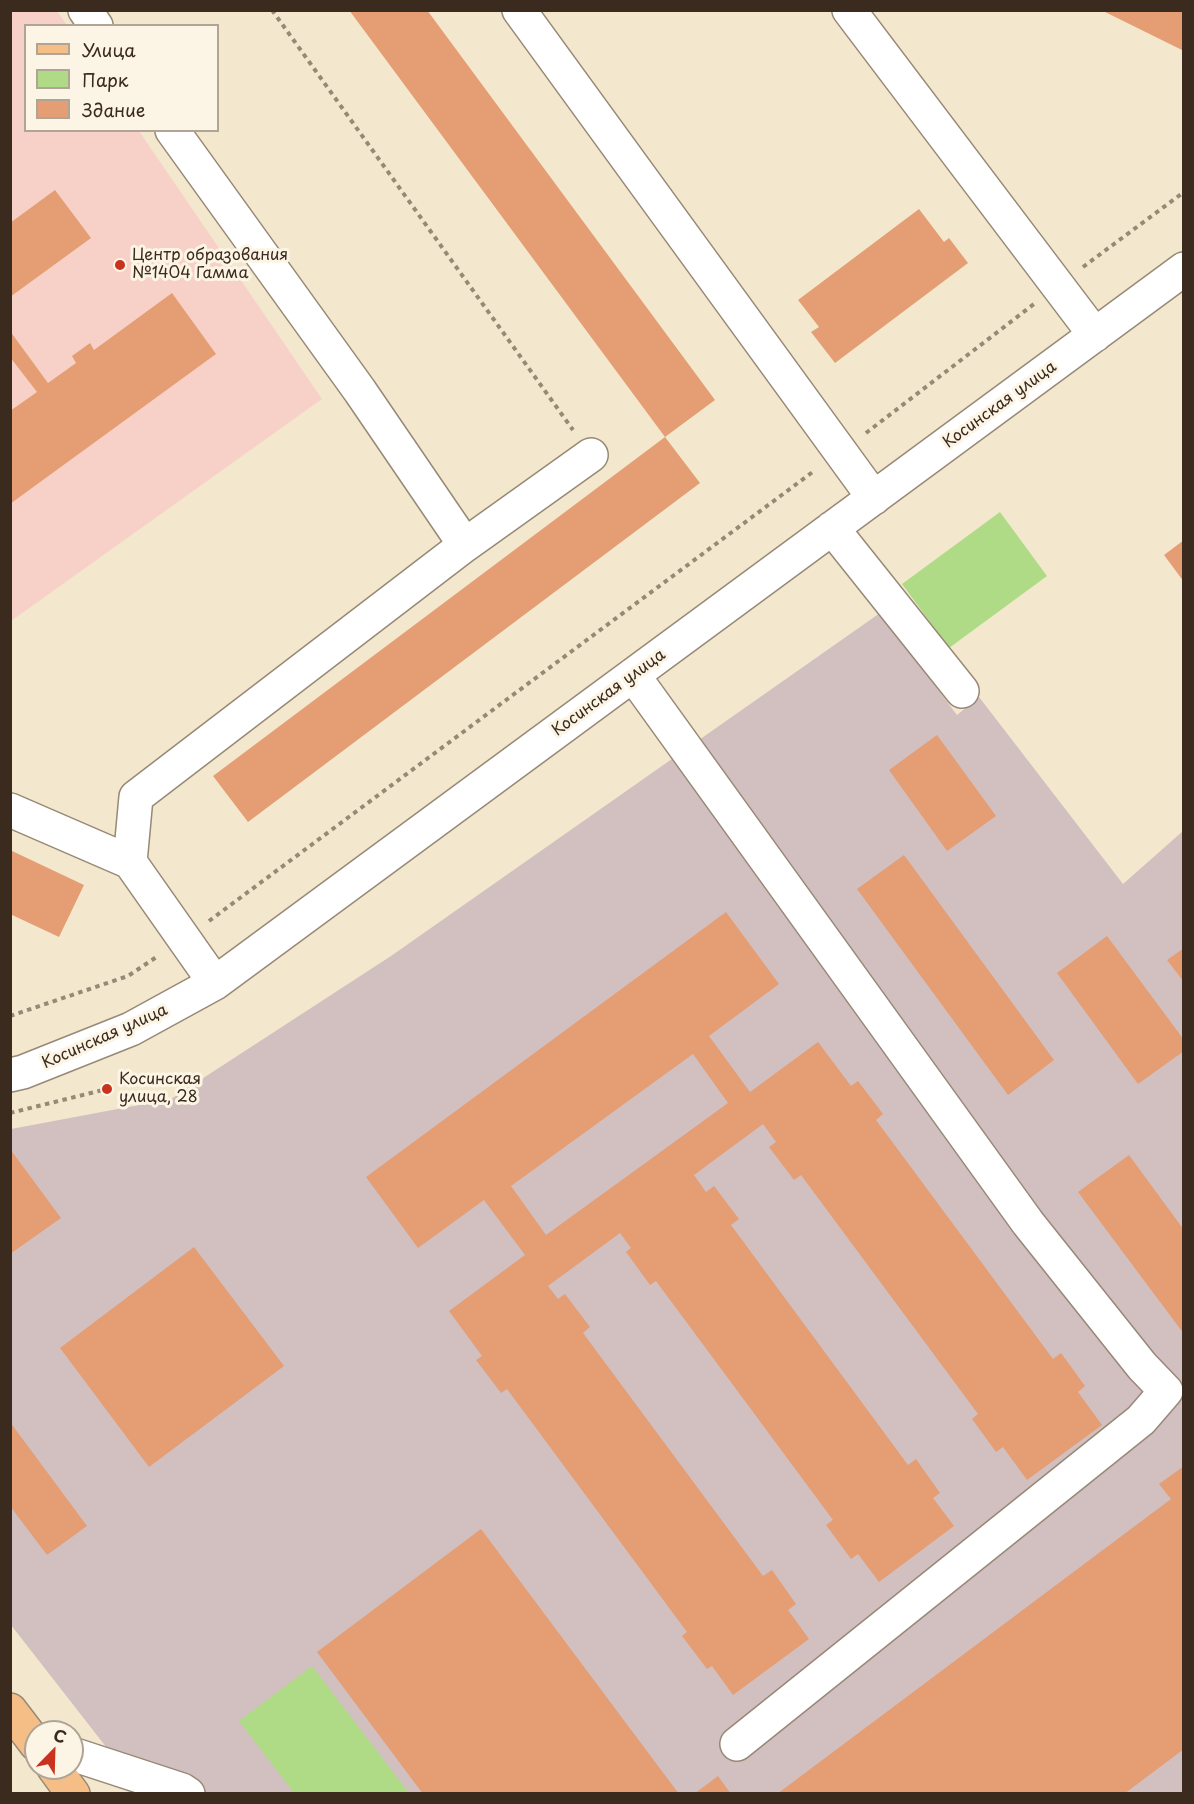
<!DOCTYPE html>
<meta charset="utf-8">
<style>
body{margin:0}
#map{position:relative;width:1194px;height:1804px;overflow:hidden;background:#f3e8ce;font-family:"Playpen Sans",sans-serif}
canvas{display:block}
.frame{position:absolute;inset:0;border:12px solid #3b2a1e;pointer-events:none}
.legend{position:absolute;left:24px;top:24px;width:195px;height:108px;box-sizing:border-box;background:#fcf5e5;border:2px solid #afa495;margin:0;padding:8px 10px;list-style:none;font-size:18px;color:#3b2a1e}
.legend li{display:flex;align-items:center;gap:12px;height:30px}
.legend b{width:30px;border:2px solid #afa495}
.north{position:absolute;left:24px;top:1720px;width:60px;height:60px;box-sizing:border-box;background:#fcf5e5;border:2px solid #afa495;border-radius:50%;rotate:23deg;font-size:16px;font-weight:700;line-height:24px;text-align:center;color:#3b2a1e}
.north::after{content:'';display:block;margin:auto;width:21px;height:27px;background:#c8321e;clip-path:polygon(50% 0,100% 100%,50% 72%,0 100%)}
</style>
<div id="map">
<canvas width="1194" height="1804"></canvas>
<div class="frame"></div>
<ul class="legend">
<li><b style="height:8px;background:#f6be87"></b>Улица</li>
<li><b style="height:16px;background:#afdb87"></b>Парк</li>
<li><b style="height:16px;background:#e59e73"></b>Здание</li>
</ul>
<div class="north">С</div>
</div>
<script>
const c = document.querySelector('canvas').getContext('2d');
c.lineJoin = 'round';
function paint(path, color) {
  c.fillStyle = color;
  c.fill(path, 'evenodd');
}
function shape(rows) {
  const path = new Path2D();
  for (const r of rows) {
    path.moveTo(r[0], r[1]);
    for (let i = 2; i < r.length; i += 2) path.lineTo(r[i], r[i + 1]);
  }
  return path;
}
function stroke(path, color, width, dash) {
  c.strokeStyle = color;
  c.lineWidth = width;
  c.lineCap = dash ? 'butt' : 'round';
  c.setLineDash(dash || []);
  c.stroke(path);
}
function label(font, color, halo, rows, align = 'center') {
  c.font = font + ' "Playpen Sans",sans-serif';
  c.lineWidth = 6;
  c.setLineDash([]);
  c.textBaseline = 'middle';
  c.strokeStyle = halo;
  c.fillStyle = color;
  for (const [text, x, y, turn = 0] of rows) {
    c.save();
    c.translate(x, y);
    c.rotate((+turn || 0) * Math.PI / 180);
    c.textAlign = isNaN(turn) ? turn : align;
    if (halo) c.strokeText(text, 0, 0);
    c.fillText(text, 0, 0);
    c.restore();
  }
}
paint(shape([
 [11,11,57,11,67,25,26,26,26,130,139,131,322,399,11,621]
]), '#f7d1c8');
paint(shape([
 [880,613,957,715,979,697,1123,884,1183,831,1183,1793,142,1793,11,1625,11,1129,171,1099,391,956]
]), '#d2bfc0');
paint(shape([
 [1000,512,1047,576,949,648,902,584],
 [312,1666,409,1793,294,1793,239,1721]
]), '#afdb87');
paint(shape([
 [349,10,427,10,715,400,665,437],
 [1101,10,1184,10,1184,51],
 [55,190,91,238,10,297,10,223],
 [919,209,944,242,949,238,968,263,835,363,811,332,819,327,798,300],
 [172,293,216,354,10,504,10,411,37,392,10,357,10,331,48,383,76,363,72,356,90,343,94,350],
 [665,437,700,483,248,822,213,776],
 [1184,540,1184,582,1164,555],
 [937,735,996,816,947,851,889,770],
 [10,850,84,885,59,937,10,914],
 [904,855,1054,1060,1008,1095,857,889],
 [726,912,779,984,709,1036,750,1092,818,1042,851,1086,858,1081,883,1114,876,1120,1053,1359,1061,1353,1085,1386,1078,1392,1102,1425,1027,1480,1003,1447,996,1452,972,1419,978,1414,801,1175,794,1180,769,1147,776,1142,763,1124,694,1175,706,1192,714,1186,739,1219,731,1225,908,1465,916,1459,940,1493,933,1498,954,1526,879,1582,858,1554,851,1559,826,1525,833,1520,656,1281,650,1285,626,1252,631,1248,620,1233,548,1286,558,1299,565,1294,590,1327,583,1333,763,1576,772,1570,796,1604,788,1610,809,1639,733,1695,712,1666,707,1669,682,1636,687,1632,507,1389,501,1393,476,1360,482,1356,449,1311,525,1255,484,1200,418,1248,366,1177],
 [693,1054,728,1103,546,1235,511,1186],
 [1107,936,1184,1040,1184,1051,1138,1084,1057,973],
 [1184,948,1184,982,1167,960],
 [10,1149,61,1218,10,1254],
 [1129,1155,1184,1230,1184,1334,1078,1192],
 [194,1247,284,1366,149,1467,60,1348],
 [10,1422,87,1526,47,1555,10,1506],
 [1184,1466,1184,1749,1124,1794,777,1794,1171,1499,1159,1484],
 [481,1529,679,1794,423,1794,317,1652],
 [718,1776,731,1794,694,1794]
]), '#e59e73');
const minor = shape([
 [85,10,96,26],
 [519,10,874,498],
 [849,10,1095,335],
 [832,528,962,691],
 [465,545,591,455],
 [633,675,1028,1223,1142,1366,1166,1391,1141,1420,737,1744],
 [10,810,130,862,215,983],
 [130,862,136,797,465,545,360,391,172,130],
 [10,1075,23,1072,131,1029,215,983,1184,269],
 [72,1754,182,1790,188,1794]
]);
const major = shape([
 [10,1710,36,1744],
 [54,1768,73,1794]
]);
stroke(minor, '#978976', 36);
stroke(major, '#978976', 36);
stroke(shape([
 [272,10,573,430],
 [1083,267,1184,192],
 [866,433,1034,304],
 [209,921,814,471],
 [10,1016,128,976,158,956],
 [10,1113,107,1089]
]), '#978976', 4, [4.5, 4.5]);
stroke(minor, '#fff', 33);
stroke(major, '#f6be87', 33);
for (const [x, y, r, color] of [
 [120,265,6,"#c8321e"],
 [107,1089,6,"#c8321e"]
]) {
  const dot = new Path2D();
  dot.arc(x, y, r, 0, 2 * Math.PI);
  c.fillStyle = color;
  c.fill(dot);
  stroke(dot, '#fcf5e5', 2);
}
label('16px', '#3b2a1e', '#fcf5e5', [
 ["Центр образования",132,256],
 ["№1404 Гамма",132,274],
 ["Косинская",119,1080],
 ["улица, 28",119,1098]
], 'left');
label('16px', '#3b2a1e', '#fcf5e5', [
 ["Косинская улица",1000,405,-36],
 ["Косинская улица",609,693,-36],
 ["Косинская улица",105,1037,-24]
]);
</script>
